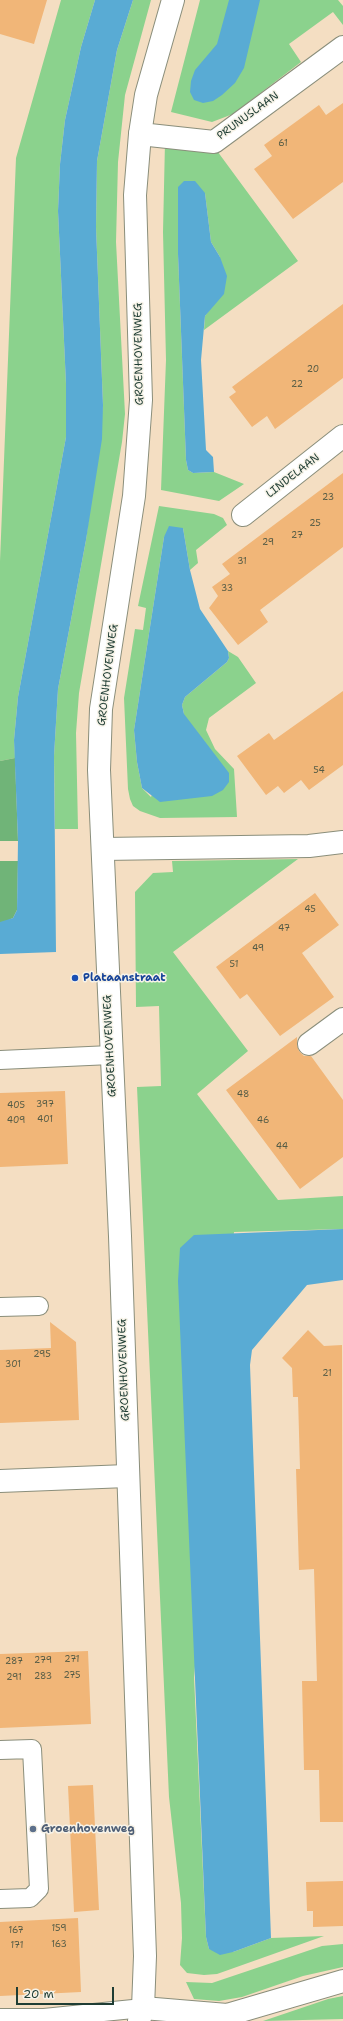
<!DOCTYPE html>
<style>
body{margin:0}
#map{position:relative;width:343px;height:2021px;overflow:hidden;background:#f4dec2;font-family:"Shantell Sans",sans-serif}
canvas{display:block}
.scale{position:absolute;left:16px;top:1987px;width:98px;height:18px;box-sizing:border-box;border:2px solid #1f3d34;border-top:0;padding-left:5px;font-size:12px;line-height:14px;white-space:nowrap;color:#1f3d34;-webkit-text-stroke:3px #f7f3e8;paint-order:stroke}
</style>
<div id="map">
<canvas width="343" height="2021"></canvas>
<div class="scale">20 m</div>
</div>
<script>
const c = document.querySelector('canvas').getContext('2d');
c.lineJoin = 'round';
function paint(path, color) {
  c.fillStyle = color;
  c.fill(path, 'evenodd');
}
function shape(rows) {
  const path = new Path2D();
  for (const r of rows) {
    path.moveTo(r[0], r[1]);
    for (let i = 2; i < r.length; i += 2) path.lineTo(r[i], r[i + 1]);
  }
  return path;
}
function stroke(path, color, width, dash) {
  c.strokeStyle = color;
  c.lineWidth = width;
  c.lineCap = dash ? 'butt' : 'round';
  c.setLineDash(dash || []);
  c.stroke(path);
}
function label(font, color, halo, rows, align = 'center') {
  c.font = font + ' "Shantell Sans",sans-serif';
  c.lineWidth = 3;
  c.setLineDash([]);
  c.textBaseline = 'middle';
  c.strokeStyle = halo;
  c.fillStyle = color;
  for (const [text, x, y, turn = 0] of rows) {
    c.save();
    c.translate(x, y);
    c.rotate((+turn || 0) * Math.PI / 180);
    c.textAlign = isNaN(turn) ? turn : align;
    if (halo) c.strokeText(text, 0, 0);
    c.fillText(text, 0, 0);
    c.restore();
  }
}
paint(shape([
 [61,0,95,0,81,47,65,120,60,164,58,211,66,384,66,437,18,697,14,740,15,758,0,761,0,561,16,158],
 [133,0,151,0,125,95,118,162,116,242,125,414,122,442,79,693,76,733,78,829,55,829,54,756,58,689,86,540,103,405,96,227,97,161,117,50],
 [200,0,338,0,343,6,343,25,333,12,289,44,301,62,233,114,212,122,171,112],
 [165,142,212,144,298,261,204,330,205,316,210,309,220,257,211,242,205,193,178,254,186,460,188,470,193,473,214,472,244,484,219,501,161,490,166,360,163,232],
 [159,506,214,514,223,518,227,525,196,550,198,563,190,570,183,528,164,537,134,730,137,762,142,788,151,797,184,714,182,705,185,697,227,662,229,658,228,651,238,657,256,683,209,718,206,730,215,749,234,769,237,817,160,818,140,811,133,806,130,799,128,789,124,698,135,629,143,630,146,608,138,606],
 [298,859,173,952,248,1051,197,1094,278,1200,343,1196,343,1229,234,1232,194,1677,206,1937,209,1949,233,1952,271,1938,324,1936,217,1974,204,1975,187,1973,180,1965,182,1938,181,1903,169,1797,137,1087,161,1086,159,1006,136,1007,135,892,153,873,173,872,172,861],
 [343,1944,343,1967,303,1976,242,1997,219,2001,194,1999,186,1982,212,1983,322,1946],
 [343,1996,343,2019,263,2021,328,1999]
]), '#8bd28d');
paint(shape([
 [15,758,18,841,0,841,0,761],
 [0,861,18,861,17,910,13,918,4,922,0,922]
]), '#70b478');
paint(shape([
 [95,0,133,0,117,50,97,161,96,227,103,405,102,439,86,540,58,689,54,756,56,952,0,954,0,922,13,918,17,910,18,841,14,740,18,697,66,437,66,384,58,211,60,164,65,120,81,47],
 [229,0,260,0,244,68,235,83,222,95,213,101,203,103,194,100,190,92,191,81,195,70,217,44],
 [184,181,195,181,205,193,211,242,220,257,227,276,224,294,205,316,201,360,206,450,213,457,214,472,193,473,188,470,186,460,178,254,178,187],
 [169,526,183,528,190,570,200,609,228,651,229,658,227,662,185,697,182,705,184,714,229,773,229,782,223,790,212,796,160,802,142,788,137,762,134,730,164,537],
 [343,1229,343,1280,307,1285,252,1350,250,1365,271,1938,233,1952,220,1955,209,1949,206,1937,178,1281,180,1248,194,1235]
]), '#59abd4');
paint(shape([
 [0,0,47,0,34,44,0,34],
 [343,103,343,182,293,219,254,169,272,156,264,145,319,105,326,115],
 [343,304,343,378,275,429,267,416,252,427,229,397,236,392,232,387],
 [343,473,343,547,260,610,268,622,238,645,209,608,218,596,212,587,230,574,222,564],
 [343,691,343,765,309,790,301,780,284,793,278,786,266,795,237,756,269,733,274,740],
 [315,893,339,925,302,953,334,997,280,1036,247,994,240,999,216,967],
 [297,1037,297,1045,299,1051,304,1056,311,1056,343,1100,343,1157,300,1189,226,1090],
 [65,1091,68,1164,0,1167,0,1093],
 [50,1322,76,1342,79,1420,0,1423,0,1350,51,1348],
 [308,1330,324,1346,342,1345,343,1822,320,1822,319,1770,304,1770,302,1681,317,1681,314,1569,299,1570,296,1469,300,1469,298,1397,293,1397,292,1368,282,1358],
 [88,1651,91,1724,0,1728,0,1654],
 [93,1785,99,1910,74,1912,68,1786],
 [343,1881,343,1926,313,1927,313,1911,307,1911,306,1882],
 [78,1918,81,1992,0,1996,0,1922]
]), '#f1b678');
const service = shape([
 [0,1060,111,1055],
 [0,1307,39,1306],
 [0,1750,32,1749,39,1889,30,1898,0,1899],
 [0,2018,44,2018,143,2008]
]);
const minor = shape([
 [140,134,214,142,343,47],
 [243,515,343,436],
 [103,849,309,846,343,842],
 [309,1044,343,1019],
 [0,1481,127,1476],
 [143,2008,227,2015,343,1981]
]);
const tertiary = shape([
 [139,2021,143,2008,145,1956,120,1236,99,770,101,709,134,496,141,400,135,195,140,134,146,95,173,0]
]);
stroke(service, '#8a8e7b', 20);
stroke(minor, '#8a8e7b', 24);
stroke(tertiary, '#8a8e7b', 24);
stroke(service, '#fff', 18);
stroke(minor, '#fff', 22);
stroke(tertiary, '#fff', 22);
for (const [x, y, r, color] of [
 [75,978,4,"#1a4fb4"],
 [33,1829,4,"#5c6f8a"]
]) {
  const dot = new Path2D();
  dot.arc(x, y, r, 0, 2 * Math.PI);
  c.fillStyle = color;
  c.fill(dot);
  stroke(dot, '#f7f3e8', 1.5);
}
label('9px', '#545b45', null, [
 ["61",283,144],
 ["20",313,370],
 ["22",297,385],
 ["23",328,498],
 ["25",315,524],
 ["27",297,536],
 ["29",268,543],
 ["31",242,562],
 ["33",227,589],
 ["54",319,771],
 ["45",310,910],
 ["47",284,929],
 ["49",258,949],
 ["51",234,965],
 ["48",243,1095],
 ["397",45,1105],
 ["405",16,1106],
 ["401",45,1120],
 ["409",16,1121],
 ["46",263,1121],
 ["44",282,1147],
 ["295",42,1355],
 ["301",13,1365],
 ["21",327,1374],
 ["271",72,1660],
 ["279",43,1661],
 ["287",14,1662],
 ["275",72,1676],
 ["283",43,1677],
 ["291",14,1678],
 ["159",59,1929],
 ["167",16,1931],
 ["163",59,1945],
 ["171",17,1946]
]);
label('11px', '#1f3d34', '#f7f3e8', [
 ["PRUNUSLAAN",248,116,-36],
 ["GROENHOVENWEG",139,354,-91],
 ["LINDELAAN",293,476,-38],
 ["GROENHOVENWEG",108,675,-83],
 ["GROENHOVENWEG",110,1046,-93],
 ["GROENHOVENWEG",124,1370,-92]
]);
label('bold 11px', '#164399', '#f7f3e8', [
 ["Plataanstraat",83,978]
], 'left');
label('bold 11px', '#4e5e75', '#f7f3e8', [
 ["Groenhovenweg",41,1829]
], 'left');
</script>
